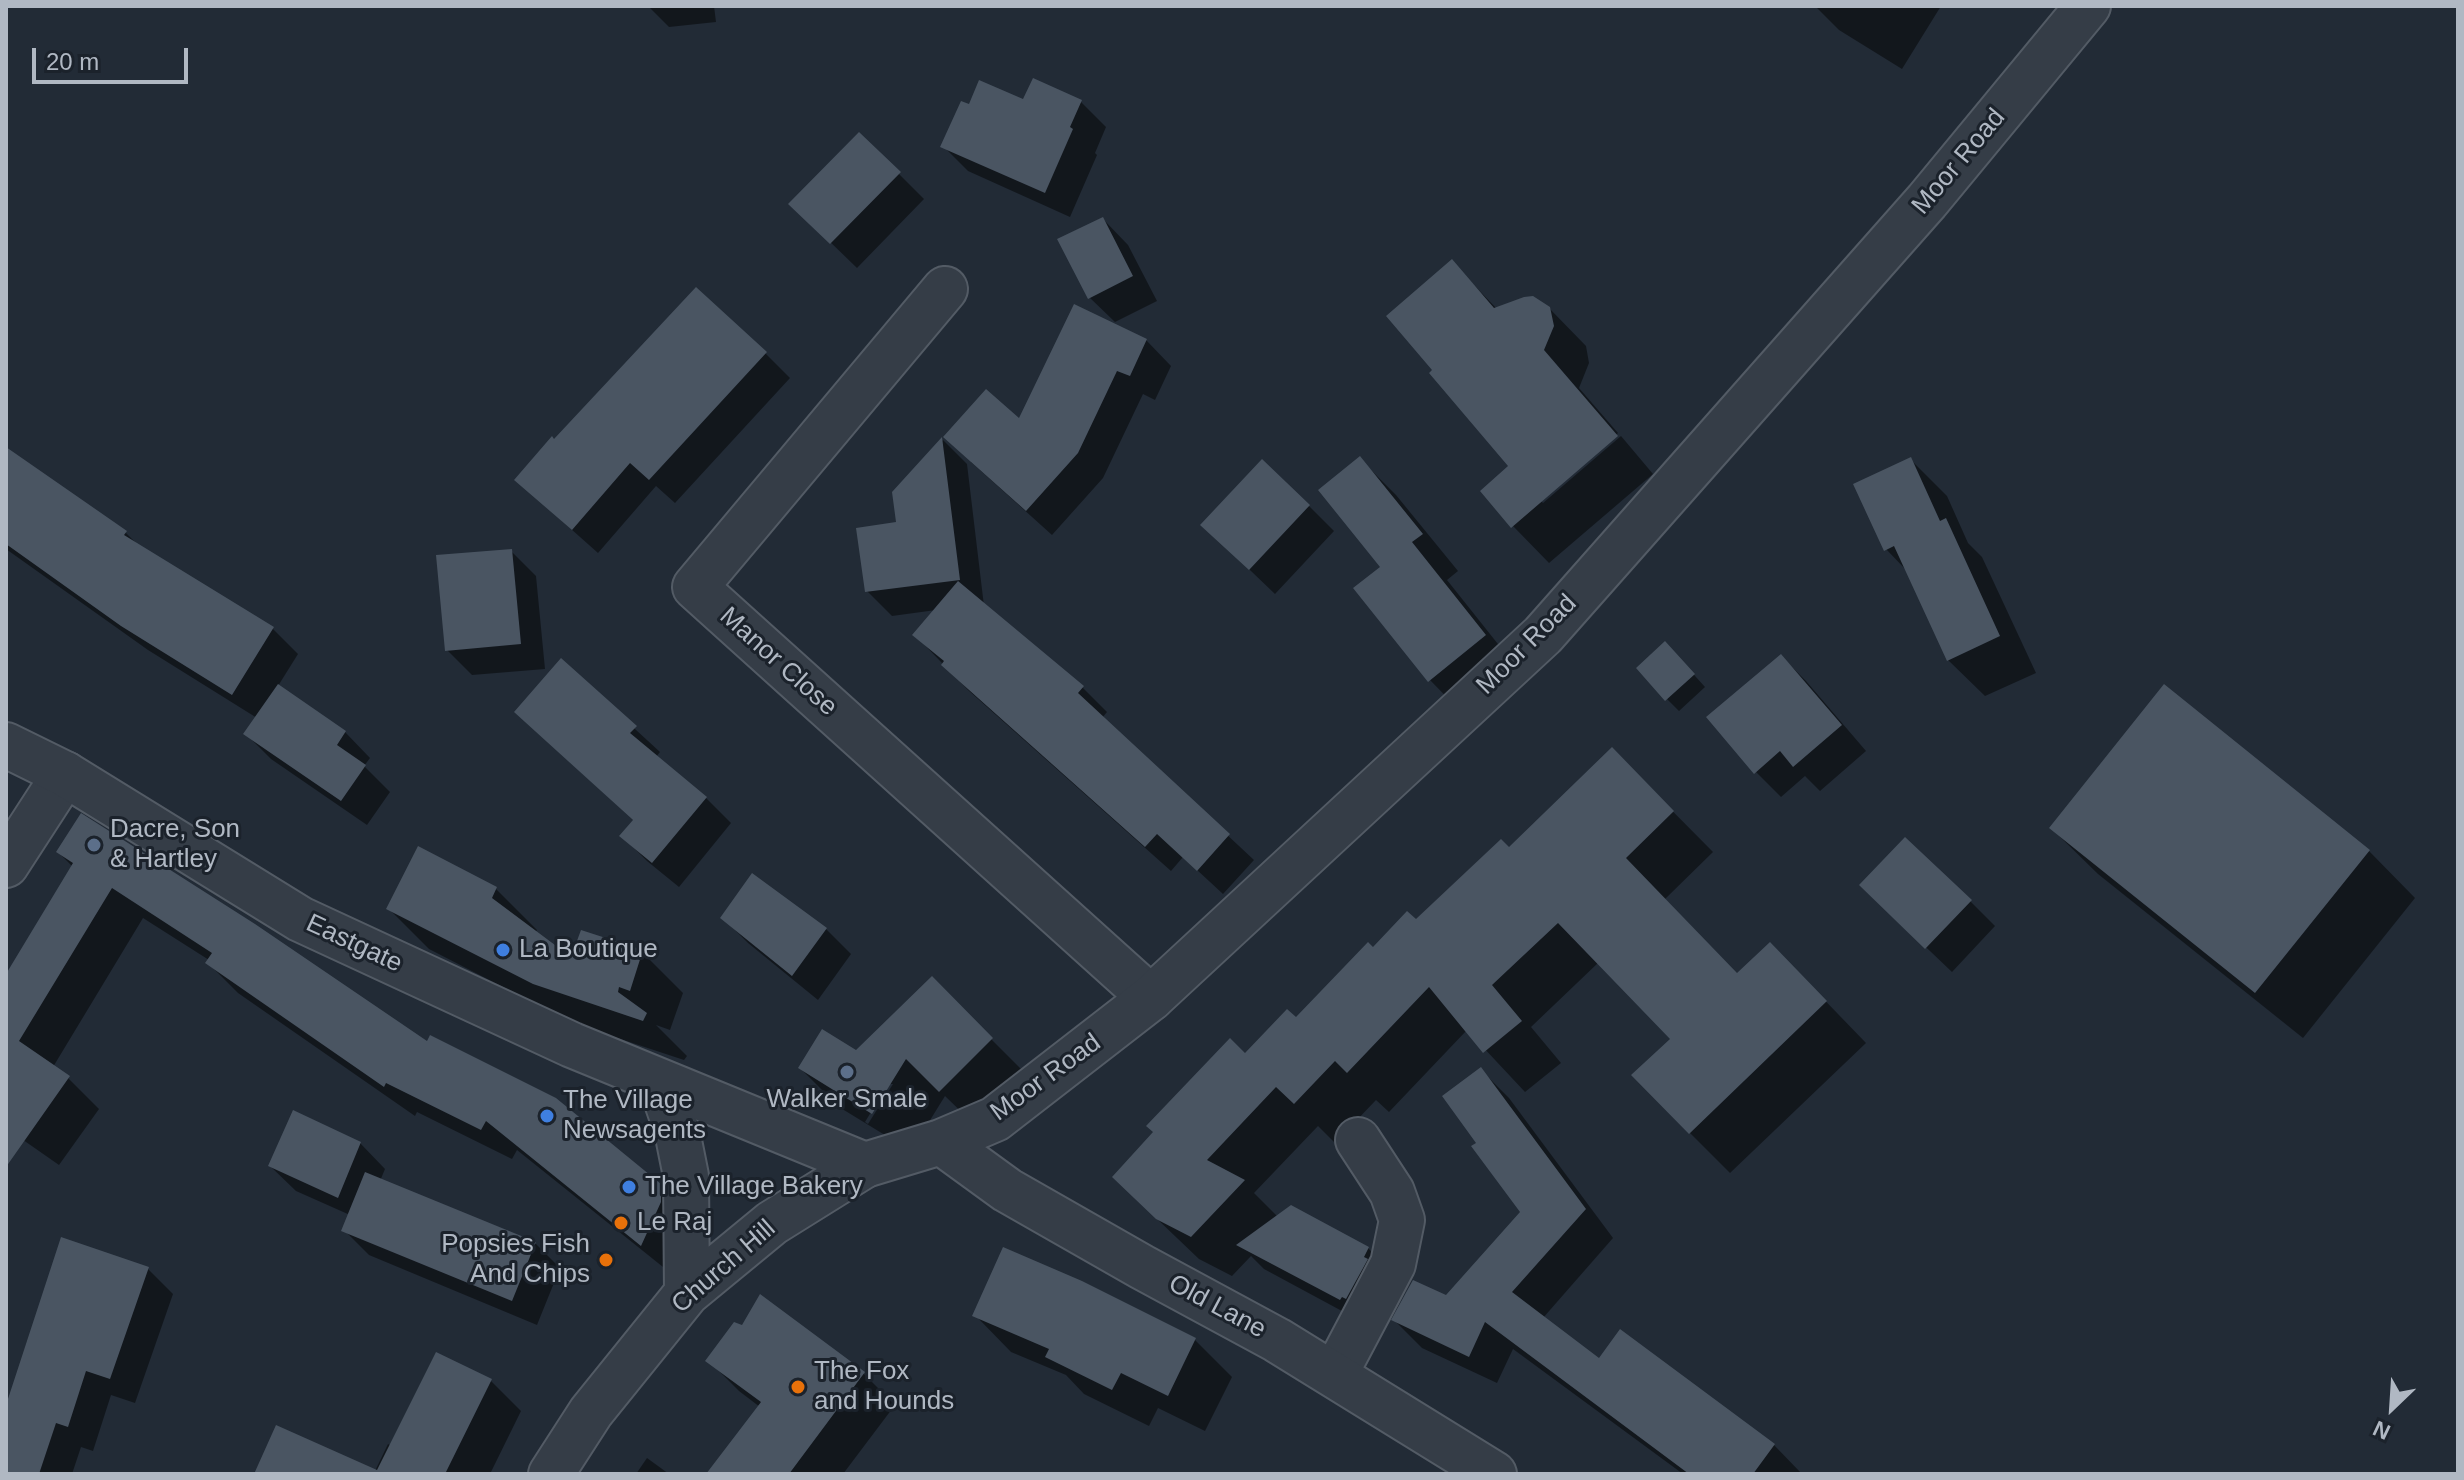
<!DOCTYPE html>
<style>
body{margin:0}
#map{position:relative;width:2464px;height:1480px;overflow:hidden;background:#222b36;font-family:Arial,sans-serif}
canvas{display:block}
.frame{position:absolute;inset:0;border:8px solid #b0b8c3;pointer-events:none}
.north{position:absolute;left:2352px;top:1368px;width:80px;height:80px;-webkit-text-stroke:6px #1b222b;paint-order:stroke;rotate:205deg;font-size:22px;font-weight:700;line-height:32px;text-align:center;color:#b0b8c3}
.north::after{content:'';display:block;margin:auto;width:28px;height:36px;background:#b0b8c3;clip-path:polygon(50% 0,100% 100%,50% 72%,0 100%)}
.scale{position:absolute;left:32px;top:48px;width:156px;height:36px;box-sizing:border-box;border:4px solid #b0b8c3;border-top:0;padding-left:10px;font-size:24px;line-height:28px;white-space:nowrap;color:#b0b8c3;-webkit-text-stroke:6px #1b222b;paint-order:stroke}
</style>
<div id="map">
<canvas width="2464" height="1480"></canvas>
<div class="frame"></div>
<div class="north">N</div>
<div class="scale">20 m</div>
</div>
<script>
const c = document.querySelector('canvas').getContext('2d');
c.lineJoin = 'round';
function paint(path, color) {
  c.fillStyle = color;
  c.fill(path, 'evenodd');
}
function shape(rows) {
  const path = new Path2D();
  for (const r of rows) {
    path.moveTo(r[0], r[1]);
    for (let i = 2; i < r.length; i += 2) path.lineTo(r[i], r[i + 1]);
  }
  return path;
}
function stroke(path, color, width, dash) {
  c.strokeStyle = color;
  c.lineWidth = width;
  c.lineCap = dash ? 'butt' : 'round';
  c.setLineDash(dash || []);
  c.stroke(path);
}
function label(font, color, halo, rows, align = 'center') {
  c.font = font + ' Arial,sans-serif';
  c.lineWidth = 6;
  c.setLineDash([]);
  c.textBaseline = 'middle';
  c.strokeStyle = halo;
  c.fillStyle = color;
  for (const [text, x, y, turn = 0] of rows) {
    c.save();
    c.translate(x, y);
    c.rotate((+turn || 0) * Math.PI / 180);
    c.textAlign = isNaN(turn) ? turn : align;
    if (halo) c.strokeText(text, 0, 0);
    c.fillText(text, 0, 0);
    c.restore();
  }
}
paint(shape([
 [648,6,714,6,716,22,669,27],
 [1815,6,1941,6,1902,69,1839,30],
 [1024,102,1081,102,1106,127,1095,153,1097,155,1070,217,968,171,943,146,970,106],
 [859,134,924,199,857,268,791,204],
 [1103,219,1128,245,1157,301,1115,322,1089,297],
 [1452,262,1497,309,1549,308,1586,346,1589,363,1579,388,1618,433,1540,500,1543,503,1621,436,1653,474,1549,563,1513,526,1511,467,1435,370],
 [1146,340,1171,366,1155,400,1143,394,1103,478,1052,535,971,462,1020,421],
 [765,353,790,378,675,503,656,486,598,553,516,480,555,441],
 [943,440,967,464,984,606,1083,688,1107,712,1102,718,1254,860,1223,894,1183,857,1171,871,968,690,915,635,936,610,892,616,867,591,898,524,894,492],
 [7,450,126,533,139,546,273,629,298,654,278,686,345,732,370,758,364,766,390,792,367,825,271,759,246,734,257,718,148,650,6,549],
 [1360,459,1396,495,1458,571,1447,580,1521,673,1466,717,1430,680,1383,567],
 [1910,459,1947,496,1968,543,1982,557,2036,673,1985,696,1948,660,1907,571,1886,549],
 [1309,506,1334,531,1275,594,1228,549],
 [511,551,536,576,545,669,472,675,447,650],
 [1677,656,1705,687,1679,711,1667,699],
 [1781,656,1806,681,1866,751,1820,791,1805,776,1781,797,1756,772],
 [561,661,660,752,656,757,706,798,731,823,679,887,647,861,622,836,634,821,516,712],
 [1612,750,1713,852,1665,899,1738,975,1810,985,1866,1043,1730,1173,1690,1133,1672,1039,1599,962,1531,1027,1561,1063,1525,1092,1467,1030,1389,1112,1376,1100,1335,1143,1318,1126,1254,1193,1278,1217,1368,1248,1393,1274,1366,1324,1264,1269,1251,1256,1232,1276,1199,1259,1155,1217,1245,1055,1296,1020,1373,950,1416,922,1509,850],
 [2051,828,2369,851,2415,898,2303,1038,2098,874],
 [419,849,496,889,537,930,535,933,572,961,642,952,683,993,670,1030,656,1025,687,1056,684,1060,575,1024,429,949,388,908],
 [58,852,427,1044,660,1185,691,1217,673,1275,517,1150,512,1159,417,1112,415,1116,238,993,208,963,209,960,143,918,53,1067,68,1078,99,1109,59,1165,6,1128,6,978,73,867],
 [1970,901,1995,926,1952,972,1887,910],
 [723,918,826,929,851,954,818,1000,748,943],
 [931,979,1030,1078,979,1129,945,1096,911,1151,839,1107,800,1068,856,1053],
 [888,1084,893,1084,868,1124,865,1122],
 [1481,1070,1509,1098,1613,1238,1543,1318,1600,1361,1774,1445,1802,1474,1683,1474,1513,1349,1497,1383,1422,1348,1394,1320,1447,1298,1522,1212,1479,1144],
 [360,1143,385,1169,380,1181,535,1243,560,1268,537,1325,369,1255,344,1230,350,1215,296,1191,270,1166],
 [148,1269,173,1294,135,1403,111,1395,93,1451,81,1447,72,1474,6,1474,6,1411],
 [1081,1283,1195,1340,1232,1377,1205,1431,1158,1408,1149,1426,1084,1394,1066,1375,1011,1352,975,1315],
 [761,1297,864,1374,895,1405,843,1474,709,1474,760,1407,739,1391,708,1360,743,1327],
 [491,1381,521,1411,490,1474,256,1474,375,1471,388,1444,392,1446],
 [647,1458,669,1474,636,1474]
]), '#0007');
paint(shape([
 [1033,78,1082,100,1070,127,1073,129,1045,193,940,147,961,101,969,104,979,80,1023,99],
 [859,132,901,172,830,244,788,204],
 [1103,217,1133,276,1088,299,1057,239],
 [1452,259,1494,308,1524,297,1533,296,1550,307,1554,326,1544,350,1618,436,1511,528,1480,491,1508,466,1429,373,1432,370,1386,316],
 [696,287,767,352,649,480,630,463,572,530,514,480,552,436,554,439],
 [1074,304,1147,339,1130,376,1117,371,1078,453,1026,511,943,437,986,389,1019,418],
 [942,437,960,580,865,592,856,528,896,522,892,492],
 [6,447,127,531,124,535,274,627,232,695,121,626,6,544],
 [1360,456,1423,534,1412,542,1486,635,1428,682,1353,588,1380,567,1318,490],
 [1911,457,1940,521,1946,518,2000,636,1947,661,1894,546,1884,551,1853,484],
 [1262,459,1310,505,1249,570,1200,525],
 [512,549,521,644,445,651,436,555],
 [958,581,1084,686,1078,693,1230,834,1197,871,1157,834,1145,847,941,665,944,661,912,635],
 [1665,641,1695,674,1665,701,1636,668],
 [1781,654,1842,725,1793,767,1780,751,1754,774,1706,717],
 [561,658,637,726,630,733,707,797,652,863,619,836,633,820,514,712],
 [278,684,346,731,337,745,366,765,341,801,243,734],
 [2164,684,2370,850,2255,993,2049,828],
 [1612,747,1674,811,1626,858,1737,973,1770,942,1827,1001,1689,1134,1631,1075,1670,1039,1558,923,1492,985,1522,1021,1483,1053,1429,987,1347,1073,1335,1061,1294,1104,1276,1087,1207,1160,1245,1180,1191,1237,1156,1219,1112,1177,1153,1132,1146,1126,1230,1038,1245,1053,1287,1009,1296,1017,1368,942,1373,947,1407,911,1416,919,1501,839,1509,847],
 [81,813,255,924,427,1041,430,1035,556,1098,661,1184,661,1202,641,1246,486,1121,481,1130,386,1083,384,1087,205,963,212,953,112,888,19,1041,70,1076,6,1167,6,974,73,863,56,852],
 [1905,837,1972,900,1925,949,1859,885],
 [418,846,497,887,492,898,571,957,581,930,643,950,630,991,619,987,618,992,647,1013,643,1021,533,984,386,909],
 [752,873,827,928,792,976,720,918],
 [932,976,993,1038,939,1092,906,1059,872,1114,798,1068,822,1029,856,1050],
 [1481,1067,1586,1209,1512,1292,1599,1358,1620,1329,1775,1444,1753,1474,1689,1474,1485,1322,1469,1357,1391,1320,1413,1280,1446,1295,1520,1212,1471,1146,1476,1143,1442,1096],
 [293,1110,361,1142,338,1198,268,1166],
 [365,1172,536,1242,512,1301,341,1231],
 [1291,1205,1369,1247,1364,1257,1368,1259,1346,1299,1342,1297,1340,1300,1236,1245],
 [61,1237,149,1267,110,1379,86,1371,68,1427,56,1423,39,1474,6,1474,6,1405],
 [1003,1247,1082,1281,1196,1338,1168,1396,1121,1373,1112,1390,1045,1357,1049,1349,972,1316],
 [760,1294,865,1372,789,1474,706,1474,761,1402,705,1361,734,1322,742,1325],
 [436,1352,492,1379,445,1474,254,1474,276,1425,377,1470]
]), '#4a5562');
const minor = shape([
 [945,289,695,587,1151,998],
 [6,865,65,774],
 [660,1082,677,1131,686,1176,687,1293],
 [1335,1374,1393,1264,1402,1220,1392,1192,1358,1140],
 [551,1474,591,1412,687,1293,772,1223,865,1165]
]);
const tertiary = shape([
 [6,745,65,774,300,919,572,1045,865,1165,941,1142,995,1119,1151,998,1543,635,1927,201,2088,6],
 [941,1142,1007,1190,1142,1267,1277,1340,1494,1474]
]);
stroke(minor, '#535b65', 48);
stroke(tertiary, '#535b65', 48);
stroke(minor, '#353d47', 44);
stroke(tertiary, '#353d47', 44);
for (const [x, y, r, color] of [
 [94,845,8,"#5c6f8a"],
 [503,950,8,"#3f7fe0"],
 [847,1072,8,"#5c6f8a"],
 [547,1116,8,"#3f7fe0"],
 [629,1187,8,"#3f7fe0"],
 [621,1223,8,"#e8710a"],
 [606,1260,8,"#e8710a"],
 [798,1387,8,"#e8710a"]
]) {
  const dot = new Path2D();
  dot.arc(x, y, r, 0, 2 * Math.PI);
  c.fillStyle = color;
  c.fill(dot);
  stroke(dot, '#1b222b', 3);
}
label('26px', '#b0b8c3', '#1b222b', [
 ["Moor Road",1959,162,-50],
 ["Moor Road",1527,645,-45],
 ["Manor Close",778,662,42],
 ["Eastgate",354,944,25],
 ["Moor Road",1046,1078,-36],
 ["Church Hill",724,1267,-41],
 ["Old Lane",1217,1307,28]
]);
label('26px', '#b0b8c3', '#1b222b', [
 ["Dacre, Son",110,830],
 ["& Hartley",110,860],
 ["La Boutique",519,950],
 ["Walker Smale",847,1100,"center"],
 ["The Village",563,1101],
 ["Newsagents",563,1131],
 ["The Village Bakery",645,1187],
 ["Le Raj",637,1223],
 ["Popsies Fish",590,1245,"right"],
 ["And Chips",590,1275,"right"],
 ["The Fox",814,1372],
 ["and Hounds",814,1402]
], 'left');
</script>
